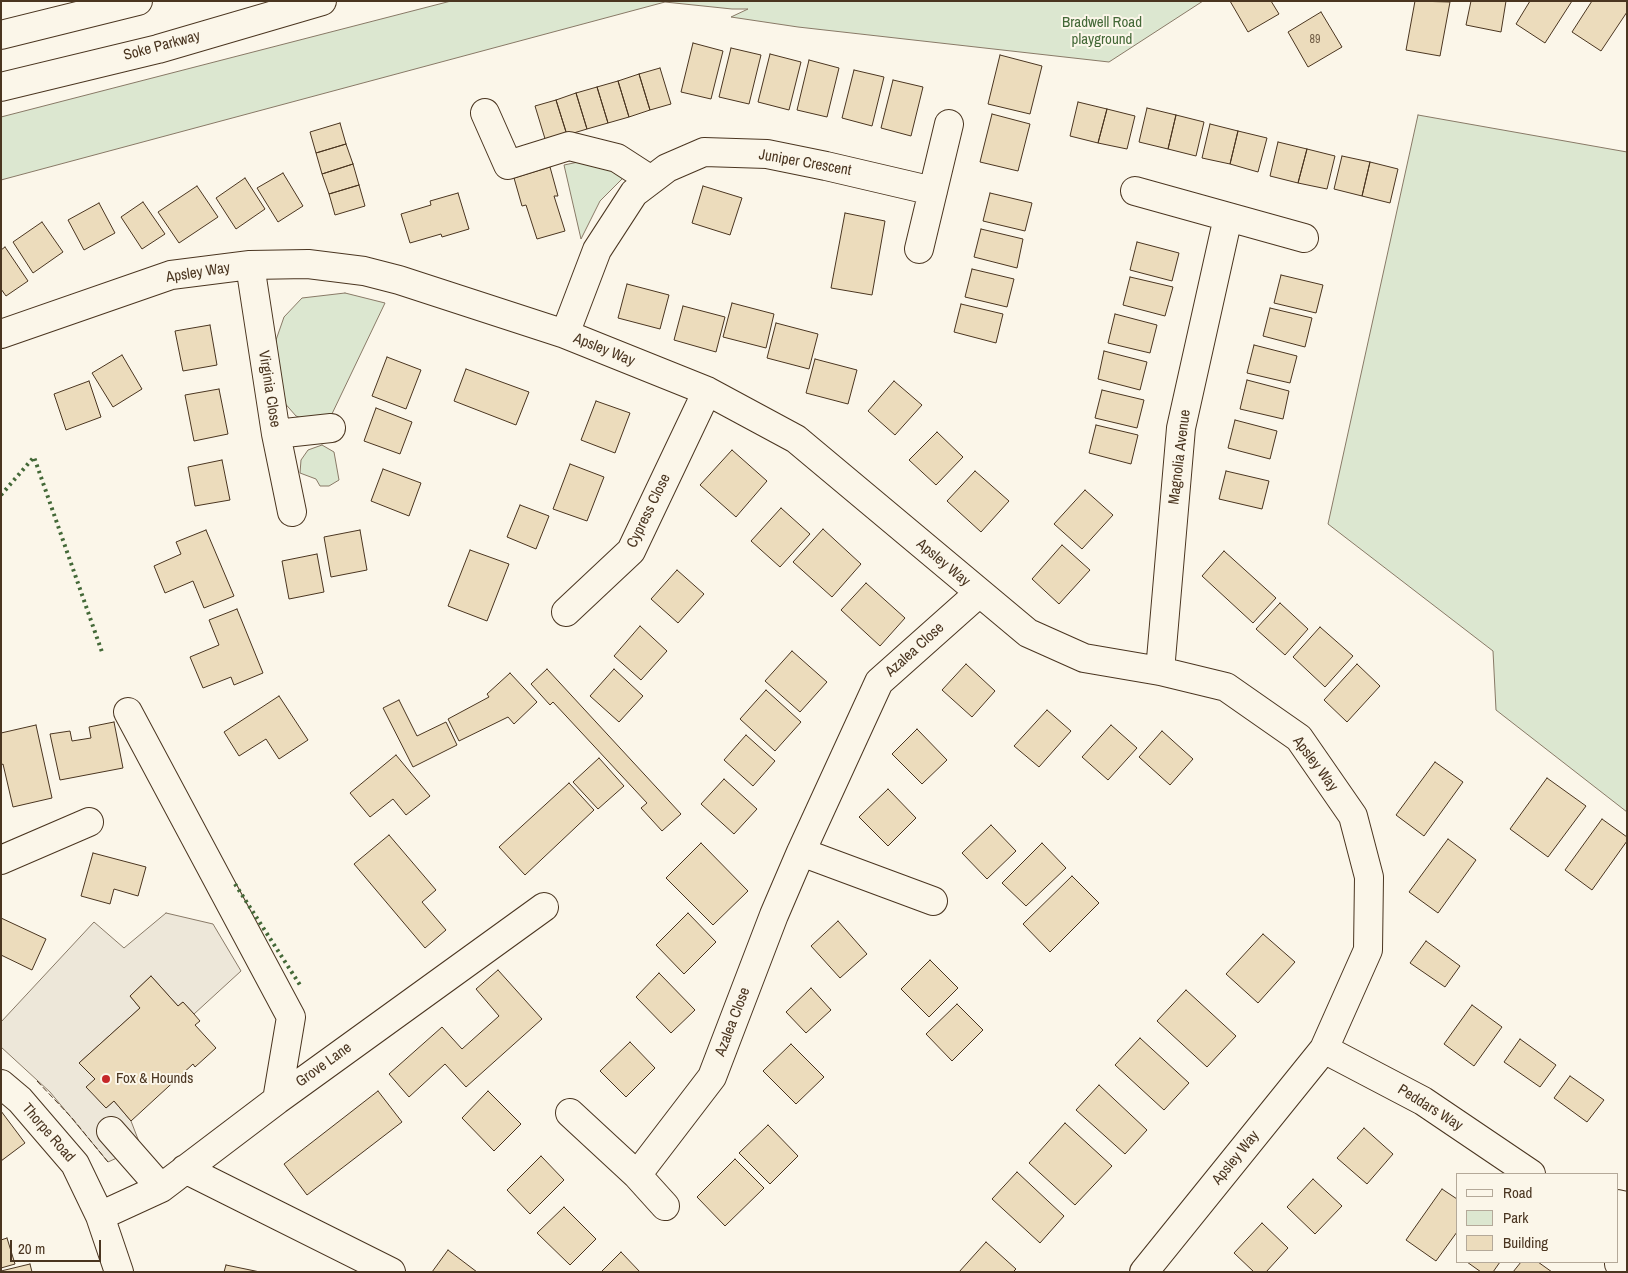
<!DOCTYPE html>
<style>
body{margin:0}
#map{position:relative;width:1628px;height:1273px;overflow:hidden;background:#fbf6e9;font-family:"Archivo Narrow",sans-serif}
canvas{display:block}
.frame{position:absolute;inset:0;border:2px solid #4a3520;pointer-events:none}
.legend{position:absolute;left:1456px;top:1173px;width:162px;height:90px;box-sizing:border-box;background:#fbf6e9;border:1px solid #b4a999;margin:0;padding:6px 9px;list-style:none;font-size:15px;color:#4a3520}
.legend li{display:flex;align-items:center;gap:10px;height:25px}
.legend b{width:25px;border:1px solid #b4a999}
.scale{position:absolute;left:10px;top:1240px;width:91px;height:22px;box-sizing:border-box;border:2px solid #4a3520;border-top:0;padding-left:6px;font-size:15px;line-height:18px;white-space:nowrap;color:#4a3520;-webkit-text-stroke:4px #fbf6e9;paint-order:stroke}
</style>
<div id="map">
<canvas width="1628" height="1273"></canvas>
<div class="frame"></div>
<ul class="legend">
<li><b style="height:6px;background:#fbf6e9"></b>Road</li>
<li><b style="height:14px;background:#dce7d0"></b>Park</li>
<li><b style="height:14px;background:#ecdcbc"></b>Building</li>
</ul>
<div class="scale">20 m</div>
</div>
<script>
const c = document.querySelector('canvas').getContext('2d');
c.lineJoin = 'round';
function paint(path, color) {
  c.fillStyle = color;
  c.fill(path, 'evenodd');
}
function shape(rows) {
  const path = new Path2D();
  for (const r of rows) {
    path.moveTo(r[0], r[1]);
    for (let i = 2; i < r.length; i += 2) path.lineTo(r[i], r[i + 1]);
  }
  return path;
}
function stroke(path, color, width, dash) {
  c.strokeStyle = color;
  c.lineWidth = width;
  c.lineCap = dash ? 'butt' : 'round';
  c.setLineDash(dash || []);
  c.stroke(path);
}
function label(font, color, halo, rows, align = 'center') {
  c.font = font + ' "Archivo Narrow",sans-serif';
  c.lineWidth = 4;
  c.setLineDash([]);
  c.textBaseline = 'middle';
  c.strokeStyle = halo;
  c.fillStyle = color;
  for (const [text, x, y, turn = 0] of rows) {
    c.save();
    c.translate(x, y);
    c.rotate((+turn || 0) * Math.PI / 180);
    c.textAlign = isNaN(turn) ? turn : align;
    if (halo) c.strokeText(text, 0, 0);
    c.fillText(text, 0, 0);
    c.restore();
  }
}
const green = shape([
 [451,1,1203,1,1109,62,798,27,731,17,748,9,732,9,665,2,1,180,1,117,451,1],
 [1418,115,1627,152,1627,812,1496,710,1493,651,1328,524,1418,115],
 [583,161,601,165,624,177,600,201,581,239,564,165,583,161],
 [345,293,385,303,330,418,312,422,296,416,282,400,276,340,284,317,302,298,345,293],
 [322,445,334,452,339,480,329,486,320,486,316,479,300,473,301,460,308,450,322,445]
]);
paint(green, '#dce7d0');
stroke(green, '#887966', 1);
const parking = shape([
 [166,913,213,924,241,971,194,1014,183,1002,178,1006,151,976,130,996,140,1008,79,1063,95,1079,87,1087,106,1108,114,1101,131,1121,141,1147,108,1162,50,1092,1,1047,1,1022,94,922,124,948,166,913]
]);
paint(parking, '#ede7d9');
stroke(parking, '#887966', 1);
const building = shape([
 [1230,1,1271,1,1279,14,1248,32,1230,1],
 [1415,1,1450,2,1440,56,1406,50,1415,1],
 [1471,1,1506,1,1501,32,1466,25,1471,1],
 [1530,1,1572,1,1545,43,1516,24,1530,1],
 [1592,1,1627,1,1627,12,1601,51,1572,32,1592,1],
 [1321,12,1342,47,1308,67,1288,32,1321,12],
 [693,43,723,51,711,99,681,92,693,43],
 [731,48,761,55,749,104,719,97,731,48],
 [770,54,801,62,789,110,758,102,770,54],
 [1000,55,1042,66,1030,114,988,104,1000,55],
 [809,60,839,68,827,117,797,110,809,60],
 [660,68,671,104,650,110,639,74,660,68],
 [854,70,884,77,872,126,842,118,854,70],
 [639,74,650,110,629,117,618,81,639,74],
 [893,80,923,87,911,136,881,128,893,80],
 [618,81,629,117,608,123,597,87,618,81],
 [597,87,608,123,587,129,576,93,597,87],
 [576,93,587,129,567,135,556,100,576,93],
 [556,100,567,135,546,142,535,106,556,100],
 [1078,102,1107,109,1098,143,1070,136,1078,102],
 [1147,108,1176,115,1168,149,1139,142,1147,108],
 [1107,109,1135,116,1127,149,1098,143,1107,109],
 [992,114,1030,124,1018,171,980,162,992,114],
 [1176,115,1204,122,1196,156,1168,149,1176,115],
 [340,123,346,144,316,153,310,132,340,123],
 [1210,124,1238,131,1230,164,1202,158,1210,124],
 [1238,131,1267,138,1258,172,1230,164,1238,131],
 [1278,142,1307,149,1298,183,1270,176,1278,142],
 [346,144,353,164,322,174,316,153,346,144],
 [1307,149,1335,156,1327,189,1298,183,1307,149],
 [1342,156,1370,162,1362,196,1334,189,1342,156],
 [1370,162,1398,169,1390,203,1362,196,1370,162],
 [353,164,359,185,329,194,322,174,353,164],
 [550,167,558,196,554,196,565,231,537,239,526,205,522,206,514,178,550,167],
 [283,173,303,206,278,222,257,188,283,173],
 [245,178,265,209,236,229,216,198,245,178],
 [359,185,365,206,335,215,329,194,359,185],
 [197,186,218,217,179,243,158,212,197,186],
 [703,186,742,198,730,235,692,223,703,186],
 [458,193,469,229,442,237,441,234,410,243,401,214,431,205,430,201,458,193],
 [990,193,1032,203,1025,231,983,221,990,193],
 [143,202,165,234,142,249,121,217,143,202],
 [99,203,115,233,84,250,68,220,99,203],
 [845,213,885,221,872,295,831,288,845,213],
 [42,222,63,252,33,273,13,242,42,222],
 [981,229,1023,239,1017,268,974,257,981,229],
 [1137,242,1179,253,1172,281,1130,270,1137,242],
 [5,247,28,281,6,296,1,289,1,250,5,247],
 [972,269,1014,279,1007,307,965,297,972,269],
 [1281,275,1323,285,1316,313,1274,303,1281,275],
 [1130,277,1173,287,1165,316,1123,305,1130,277],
 [627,284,669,295,660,329,618,318,627,284],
 [732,303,774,314,766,348,723,337,732,303],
 [961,304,1003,314,996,343,954,332,961,304],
 [683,306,725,317,716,352,674,340,683,306],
 [1270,308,1312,318,1305,347,1263,336,1270,308],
 [1115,314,1157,325,1150,353,1108,343,1115,314],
 [776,323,818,334,809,369,767,358,776,323],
 [210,325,217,365,183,371,175,331,210,325],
 [1254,345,1297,356,1290,383,1247,373,1254,345],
 [1104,351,1147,362,1140,390,1098,379,1104,351],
 [122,355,142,389,113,407,92,373,122,355],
 [387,357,421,370,406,409,372,396,387,357],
 [815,359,857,370,848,404,806,393,815,359],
 [466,369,529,392,516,425,454,401,466,369],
 [1247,380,1289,391,1283,419,1240,409,1247,380],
 [89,381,101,417,66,430,54,394,89,381],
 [894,381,922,405,895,435,868,411,894,381],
 [219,389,228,434,194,441,185,395,219,389],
 [1102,390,1144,400,1137,428,1095,418,1102,390],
 [596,401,630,413,615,453,581,440,596,401],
 [376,408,412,422,400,454,364,441,376,408],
 [1235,420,1277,431,1270,459,1228,448,1235,420],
 [1096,425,1138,435,1131,464,1089,453,1096,425],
 [937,432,963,457,936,485,909,460,937,432],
 [732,450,767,481,736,517,700,485,732,450],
 [222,460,230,500,195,506,188,467,222,460],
 [570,464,604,477,587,521,553,509,570,464],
 [383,469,421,483,409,516,371,501,383,469],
 [975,471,1009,501,981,532,947,501,975,471],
 [1226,471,1269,481,1262,509,1219,499,1226,471],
 [1085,490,1113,515,1082,549,1054,524,1085,490],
 [520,505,549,516,536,549,507,537,520,505],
 [781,508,810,534,780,567,751,541,781,508],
 [823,529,861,564,832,597,793,562,823,529],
 [206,530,234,596,204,608,193,581,165,593,154,566,181,554,176,542,206,530],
 [360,530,367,570,331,577,324,537,360,530],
 [1062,545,1090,570,1059,604,1032,579,1062,545],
 [470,550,509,564,487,621,448,606,470,550],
 [1224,551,1276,598,1253,623,1202,576,1224,551],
 [317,554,324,592,289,599,282,561,317,554],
 [677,570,704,594,678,623,651,599,677,570],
 [866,583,905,618,880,646,841,610,866,583],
 [1280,603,1308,629,1285,655,1256,629,1280,603],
 [237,609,263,673,234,685,231,677,203,688,190,657,219,645,209,620,237,609],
 [640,626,667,651,641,680,614,656,640,626],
 [1320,627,1353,656,1325,687,1293,657,1320,627],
 [792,651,827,682,800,712,765,681,792,651],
 [966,664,995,691,972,717,942,690,966,664],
 [1357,664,1380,686,1347,722,1324,700,1357,664],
 [547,669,681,814,662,831,641,808,647,803,553,702,550,705,531,684,547,669],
 [614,669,643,696,619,722,590,696,614,669],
 [510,673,537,702,514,724,508,717,459,741,448,719,489,697,487,694,510,673],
 [766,690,801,722,775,751,740,719,766,690],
 [279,696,308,740,279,759,266,739,239,756,224,732,279,696],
 [399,700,417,736,446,722,457,745,413,767,383,708,399,700],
 [1047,710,1071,731,1039,767,1014,746,1047,710],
 [114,722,123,768,60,780,50,734,70,731,72,741,91,738,89,727,114,722],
 [36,725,52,798,13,807,3,764,1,765,1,733,36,725],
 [1111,725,1137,748,1108,780,1082,757,1111,725],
 [917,729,947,760,922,784,892,754,917,729],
 [1162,731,1193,759,1170,785,1139,757,1162,731],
 [746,735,775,761,753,786,724,760,746,735],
 [396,755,430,796,406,815,393,799,370,817,350,793,396,755],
 [599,758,624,786,598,809,573,782,599,758],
 [1435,762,1463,782,1424,836,1396,815,1435,762],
 [1547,778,1586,806,1548,857,1510,829,1547,778],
 [724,779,757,809,734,834,701,804,724,779],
 [569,783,594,810,525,875,499,847,569,783],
 [888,789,916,818,888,846,859,817,888,789],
 [1602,819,1627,837,1627,841,1592,890,1565,870,1602,819],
 [991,825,1016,851,987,879,962,853,991,825],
 [389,835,436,890,422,902,446,930,425,948,354,864,389,835],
 [1448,839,1476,860,1438,913,1409,892,1448,839],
 [701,843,748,891,713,925,666,878,701,843],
 [1042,843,1066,868,1026,906,1002,883,1042,843],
 [93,853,146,867,138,896,114,889,110,904,81,896,93,853],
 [1072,876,1099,903,1050,952,1023,924,1072,876],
 [688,913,716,942,684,974,656,945,688,913],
 [1,918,46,939,32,970,1,955,1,918],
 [838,921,867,954,840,978,811,946,838,921],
 [1263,934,1295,962,1258,1003,1226,974,1263,934],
 [1426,941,1460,966,1445,987,1410,963,1426,941],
 [930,960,958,988,929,1017,901,989,930,960],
 [498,970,542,1019,466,1087,445,1064,409,1097,389,1074,442,1027,462,1049,499,1016,476,989,498,970],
 [659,973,695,1010,671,1033,636,997,659,973],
 [151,976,178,1006,183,1002,194,1014,200,1021,195,1025,216,1048,195,1067,193,1064,131,1121,114,1101,106,1108,86,1087,95,1079,79,1063,140,1008,130,996,151,976],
 [811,988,831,1010,806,1033,786,1012,811,988],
 [1186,990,1236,1036,1207,1067,1157,1021,1186,990],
 [957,1004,983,1030,952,1061,926,1034,957,1004],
 [1472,1005,1502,1027,1474,1066,1444,1044,1472,1005],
 [1140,1038,1189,1083,1164,1110,1115,1065,1140,1038],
 [1520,1039,1556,1065,1540,1087,1504,1062,1520,1039],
 [630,1042,655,1068,626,1097,600,1071,630,1042],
 [791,1044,824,1077,796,1104,763,1071,791,1044],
 [1570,1076,1604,1100,1587,1122,1554,1098,1570,1076],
 [1099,1085,1147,1130,1125,1154,1076,1110,1099,1085],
 [378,1091,402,1122,307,1195,284,1164,378,1091],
 [488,1091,521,1124,494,1151,462,1118,488,1091],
 [1,1111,25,1143,1,1161,1,1111],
 [1065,1123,1112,1166,1075,1205,1029,1163,1065,1123],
 [768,1125,798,1156,770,1184,739,1153,768,1125],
 [1364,1128,1393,1154,1367,1184,1337,1158,1364,1128],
 [541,1156,564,1180,530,1214,507,1190,541,1156],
 [735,1159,764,1188,725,1226,697,1197,735,1159],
 [1017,1172,1064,1216,1040,1243,992,1199,1017,1172],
 [1313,1179,1342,1206,1315,1234,1287,1207,1313,1179],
 [1442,1189,1457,1199,1457,1232,1436,1261,1406,1240,1442,1189],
 [564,1207,596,1239,570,1265,537,1233,564,1207],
 [1262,1223,1288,1248,1266,1272,1254,1272,1234,1253,1262,1223],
 [7,1238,15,1264,1,1268,1,1240,7,1238],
 [986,1242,1016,1269,1013,1272,959,1272,986,1242],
 [448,1250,477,1272,432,1272,448,1250],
 [621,1252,640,1272,601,1272,621,1252],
 [1467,1262,1500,1262,1493,1272,1481,1272,1467,1262],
 [1521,1262,1538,1262,1552,1272,1513,1272,1521,1262],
 [30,1264,32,1272,1,1272,1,1271,30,1264],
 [226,1265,260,1272,224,1272,226,1265]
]);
paint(building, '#ecdcbc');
stroke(building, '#4a3520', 1);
const minor = shape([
 [485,113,508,165,569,146,617,158,651,180],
 [1135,191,1304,238],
 [919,249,949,124],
 [250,265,276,434,292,512],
 [1,334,171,275,250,265,308,264,364,271,399,280,565,334,707,391,796,439,1028,633,1084,658,1160,671,1226,687,1299,738,1353,816,1369,877,1368,950,1324,1049,1144,1272],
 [565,334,597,250,634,193,667,168,704,152,767,154,826,166,933,191],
 [276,434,331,428],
 [566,612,631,551,707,391],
 [1160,671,1181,428,1228,217],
 [128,712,291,1017,277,1100],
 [801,852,933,901],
 [1,860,89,822],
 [1324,1049,1423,1101,1531,1174],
 [1,1084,20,1100,75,1164,100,1216,119,1272],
 [570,1113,637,1175,665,1206],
 [111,1131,161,1188],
 [185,1169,391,1272],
 [637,1175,712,1077,774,915,801,852,879,682,979,593],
 [1617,1204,1627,1206],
 [100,1216,161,1188,277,1100,544,907],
 [1619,1264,1627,1225]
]);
const highway = shape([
 [1,35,138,1],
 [1,87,158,49,322,1]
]);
stroke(minor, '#4a3520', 30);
stroke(highway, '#4a3520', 30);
stroke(minor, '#fbf6e9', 28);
stroke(highway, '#fbf6e9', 28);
stroke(shape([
 [1,495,34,457,103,655],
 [235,884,300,985]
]), '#436837', 4, [2.5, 4]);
stroke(shape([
 [37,1081,72,1118,108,1162]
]), '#4a3520', 1, [6, 2.5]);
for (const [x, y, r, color] of [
 [106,1079,5,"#c62828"]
]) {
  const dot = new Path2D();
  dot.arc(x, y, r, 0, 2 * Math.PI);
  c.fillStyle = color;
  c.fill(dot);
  stroke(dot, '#fbf6e9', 2);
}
label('12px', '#725f47', null, [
 ["89",1315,40]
]);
label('15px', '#436837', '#fbf6e9', [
 ["Bradwell Road",1102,23],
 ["playground",1102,40]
]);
label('15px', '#4a3520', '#fbf6e9', [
 ["Soke Parkway",162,46,-15],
 ["Juniper Crescent",805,163,10],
 ["Apsley Way",198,273,-9],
 ["Apsley Way",604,350,22],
 ["Virginia Close",269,389,81],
 ["Magnolia Avenue",1180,457,-83],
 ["Cypress Close",649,511,-64],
 ["Apsley Way",943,563,40],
 ["Azalea Close",915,650,-42],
 ["Apsley Way",1315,764,53],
 ["Azalea Close",733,1022,-69],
 ["Grove Lane",324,1065,-36],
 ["Peddars Way",1430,1108,32],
 ["Thorpe Road",48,1133,49],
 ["Apsley Way",1236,1158,-51]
]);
label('15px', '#4a3520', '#fbf6e9', [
 ["Fox & Hounds",116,1079]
], 'left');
</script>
